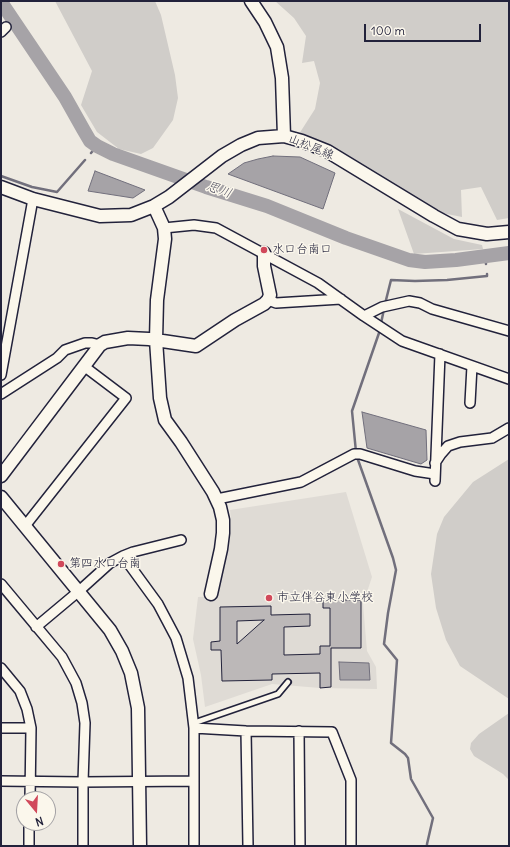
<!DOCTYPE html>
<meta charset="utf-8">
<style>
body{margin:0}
#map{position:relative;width:510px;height:847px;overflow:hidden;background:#eeeae2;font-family:Delius,sans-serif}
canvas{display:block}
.frame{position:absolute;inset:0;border:2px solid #22223b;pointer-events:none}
.north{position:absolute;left:16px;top:791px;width:40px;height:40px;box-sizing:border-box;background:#fbf7ec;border:1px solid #a4a2a5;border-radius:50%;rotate:162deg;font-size:11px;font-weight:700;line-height:16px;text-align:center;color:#22223b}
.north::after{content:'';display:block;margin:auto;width:14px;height:18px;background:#d1495b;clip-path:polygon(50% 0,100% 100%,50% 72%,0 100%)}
.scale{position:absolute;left:364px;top:24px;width:117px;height:18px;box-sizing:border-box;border:2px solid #22223b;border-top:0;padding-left:5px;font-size:12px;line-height:14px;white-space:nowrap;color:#22223b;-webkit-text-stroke:3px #fbf7ec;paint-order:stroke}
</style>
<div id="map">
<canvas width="510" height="847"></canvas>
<div class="frame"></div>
<div class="north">N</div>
<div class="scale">100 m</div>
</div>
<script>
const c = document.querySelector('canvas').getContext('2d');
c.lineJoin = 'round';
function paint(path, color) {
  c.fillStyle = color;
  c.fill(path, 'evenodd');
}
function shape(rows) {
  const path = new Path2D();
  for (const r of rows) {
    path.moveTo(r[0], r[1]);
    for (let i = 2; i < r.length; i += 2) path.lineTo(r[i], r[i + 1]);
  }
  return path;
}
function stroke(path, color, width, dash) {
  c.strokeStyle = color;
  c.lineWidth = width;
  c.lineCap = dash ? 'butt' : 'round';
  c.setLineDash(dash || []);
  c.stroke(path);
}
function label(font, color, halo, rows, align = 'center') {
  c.font = font + ' Delius,"Klee One",sans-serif';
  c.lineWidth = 3;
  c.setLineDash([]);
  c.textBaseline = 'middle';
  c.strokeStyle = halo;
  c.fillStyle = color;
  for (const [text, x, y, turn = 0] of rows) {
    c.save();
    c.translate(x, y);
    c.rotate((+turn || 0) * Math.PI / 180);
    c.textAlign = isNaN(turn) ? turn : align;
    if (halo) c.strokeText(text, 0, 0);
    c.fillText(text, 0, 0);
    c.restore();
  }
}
paint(shape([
 [346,492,372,577,363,604,367,651,376,667,377,689,320,688,272,684,205,707,201,675,193,639,198,597,217,596,230,538,231,520,230,510]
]), '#dfdbd5');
paint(shape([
 [55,1,155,1,161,15,175,75,178,98,173,120,153,148,141,154,119,149,97,132,81,105,92,71],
 [275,1,509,1,509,218,497,220,481,187,461,190,462,217,437,212,327,144,299,134,315,109,320,83,314,61,302,63,306,36,294,18],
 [398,209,454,239,482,245,483,249,414,254],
 [509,459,509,699,460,666,446,640,436,608,431,574,437,534,444,517,473,482],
 [509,713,509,780,503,774,474,756,470,749,471,743,479,734]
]), '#d0cdc9');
const water = shape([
 [273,156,300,157,335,173,323,209,228,174,244,163,258,159,273,156],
 [95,171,145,190,133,198,88,191,95,171],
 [362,412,426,430,427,460,421,464,367,448,362,412],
 [339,662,369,663,370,680,340,680,339,662]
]);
paint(water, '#a6a3a7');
stroke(water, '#716f7c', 1);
stroke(shape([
 [91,153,97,146],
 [1,176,32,187,57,192,85,160],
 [485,256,486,264],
 [385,304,391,280,415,281,447,280,487,276,487,274],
 [356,452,352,411,379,333,384,309],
 [357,457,393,558,396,570,388,613,384,644,397,660,391,743,405,754,408,758,411,779,433,818,427,844,427,846]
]), '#716f7c', 2.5);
stroke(shape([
 [1,2,65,97,83,129,90,141,97,146,113,154,206,187,267,206,346,238,409,260,425,262,456,260,509,253]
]), '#a6a3a7', 14);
const building = shape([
 [323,600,361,600,361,648,331,648,331,687,320,688,320,673,272,674,272,680,222,681,221,650,211,650,211,642,220,641,220,607,271,606,271,615,310,614,310,626,284,627,284,655,320,654,320,646,330,646,330,608,323,608,323,600],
 [264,620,237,644,237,621,264,620]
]);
paint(building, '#bcb8b8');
stroke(building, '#22223b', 1);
const lane = shape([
 [194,723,278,694,288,682]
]);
const street = shape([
 [1,32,6,27],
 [164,228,194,225,216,228,318,283,364,316,402,341,509,379],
 [268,300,276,303,341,299],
 [364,316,382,307,409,301,420,303,432,309,509,331],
 [1,375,33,199],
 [1,394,57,358,65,350,85,343,92,343,100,345],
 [470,403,472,366],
 [435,463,441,454,448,446,460,442,492,438,509,428],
 [435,481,440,354],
 [217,499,301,482,354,454,360,454,415,471,435,474],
 [25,526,126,398,85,367],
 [123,556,158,604,176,638,188,678,194,728,194,846],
 [1,584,62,657,76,683,82,703,85,723,83,782,83,846],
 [36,627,79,591,110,563,123,556,133,552,181,540],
 [1,668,20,691,27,709,31,728,30,799],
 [1,728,31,728],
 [194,728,246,731,332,732,351,780,351,846],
 [246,731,248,846],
 [299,731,300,846],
 [1,781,83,782,194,781],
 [29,846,29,823]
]);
const secondary = shape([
 [251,1,265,22,277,47,282,78,284,136],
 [1,187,33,199,100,216,131,215,154,206,169,197,222,156,241,145,258,138,284,136,302,141,327,151,434,216,458,229,487,234,509,232],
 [154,206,164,228,165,239,157,300,156,340,160,398,165,420,181,442,213,492,220,507,223,520,223,533,221,549,211,594],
 [1,476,100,345,105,342,128,338,149,339,196,346,235,320,264,304,268,300,270,295,264,266,264,253],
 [1,497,110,630,122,651,131,673,138,708,140,846]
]);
stroke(lane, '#22223b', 8);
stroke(street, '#22223b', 12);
stroke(secondary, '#22223b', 15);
stroke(lane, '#fbf7ec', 4.5);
stroke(street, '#fbf7ec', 9);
stroke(secondary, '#fbf7ec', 12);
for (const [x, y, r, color] of [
 [264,250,4,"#d1495b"],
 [61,564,4,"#d1495b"],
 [269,598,4,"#d1495b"]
]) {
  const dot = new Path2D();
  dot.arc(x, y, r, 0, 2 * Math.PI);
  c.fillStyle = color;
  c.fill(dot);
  stroke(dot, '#fbf7ec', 1.5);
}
label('12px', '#22223b', '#fbf7ec', [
 ["山松尾線",311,147,22]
]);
label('12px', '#22223b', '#fbf7ec', [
 ["水口台南口",272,250],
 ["第四水口台南",69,564],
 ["市立伴谷東小学校",277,598]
], 'left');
label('italic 13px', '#575666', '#fbf7ec', [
 ["思川",219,190,20]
]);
</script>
